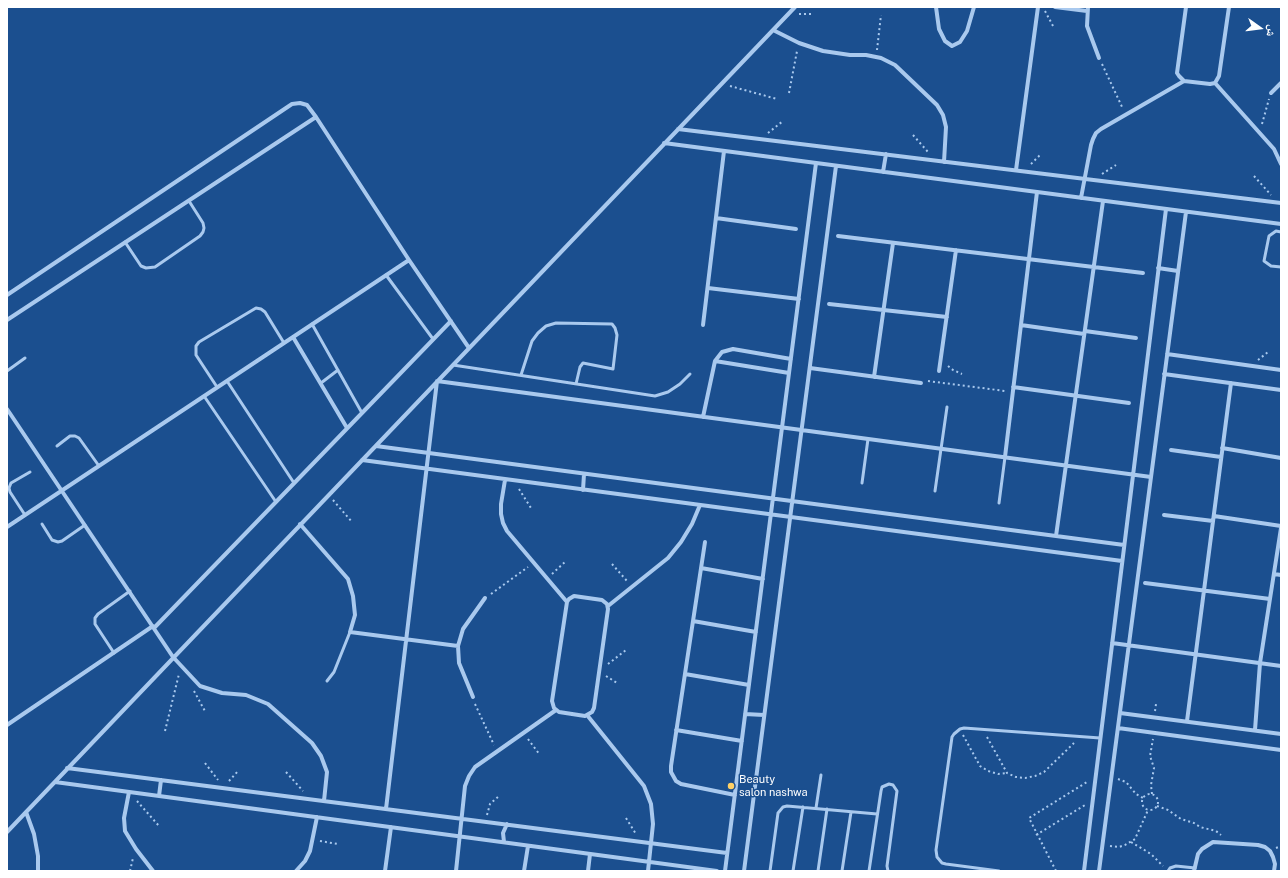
<!DOCTYPE html>
<meta charset="utf-8">
<style>
body{margin:0}
#map{position:relative;width:1288px;height:878px;overflow:hidden;background:#1b4f8f;font-family:"Public Sans","Noto Naskh Arabic",sans-serif}
canvas{display:block}
.frame{position:absolute;inset:0;border:8px solid #fff;pointer-events:none}
.north{position:absolute;left:1240px;top:8px;width:40px;height:40px;-webkit-text-stroke:3px #1b4f8f;paint-order:stroke;rotate:104deg;font-size:11px;font-weight:700;line-height:16px;text-align:center;color:#fff}
.north::after{content:'';display:block;margin:auto;width:14px;height:18px;background:#fff;clip-path:polygon(50% 0,100% 100%,50% 72%,0 100%)}
</style>
<div id="map">
<canvas width="1288" height="878"></canvas>
<div class="frame"></div>
<div class="north">ش</div>
</div>
<script>
const c = document.querySelector('canvas').getContext('2d');
c.lineJoin = 'round';
function shape(rows) {
  const path = new Path2D();
  for (const r of rows) {
    if (r.length === 3) {
      path.moveTo(r[0] + r[2], r[1]);
      path.arc(r[0], r[1], r[2], 0, 2 * Math.PI);
      continue;
    }
    path.moveTo(r[0], r[1]);
    for (let i = 2; i < r.length; i += 2) path.lineTo(r[i], r[i + 1]);
  }
  return path;
}
function stroke(path, color, width, dash) {
  c.strokeStyle = color;
  c.lineWidth = width;
  c.lineCap = dash ? 'butt' : 'round';
  c.setLineDash(dash || []);
  c.stroke(path);
}
function label(font, color, halo, rows, align = 'center') {
  c.font = font + ' "Public Sans",sans-serif';
  c.lineWidth = 3;
  c.setLineDash([]);
  c.textBaseline = 'middle';
  c.strokeStyle = halo;
  c.fillStyle = color;
  for (const [text, x, y, turn = 0] of rows) {
    c.save();
    c.translate(x, y);
    c.rotate((+turn || 0) * Math.PI / 180);
    c.textAlign = isNaN(turn) ? turn : align;
    if (halo) c.strokeText(text, 0, 0);
    c.fillText(text, 0, 0);
    c.restore();
  }
}
stroke(shape([
 [1045,11,1053,26],
 [799,14,814,14],
 [877,50,881,15],
 [1102,64,1123,109],
 [730,86,777,99],
 [789,93,797,51],
 [1262,124,1269,99],
 [768,133,783,121],
 [913,135,928,152],
 [1031,164,1041,154],
 [1102,174,1116,165],
 [1254,176,1271,195],
 [1258,360,1268,352],
 [948,366,953,370,962,374],
 [928,381,1005,391],
 [519,489,531,508],
 [333,500,352,522],
 [612,564,627,581],
 [552,574,566,561],
 [491,594,528,567],
 [608,664,626,650],
 [606,676,617,683],
 [194,691,206,713],
 [475,704,494,745],
 [1155,711,1156,704],
 [165,731,179,674],
 [963,735,980,766,988,771,998,774,1007,773],
 [987,737,1007,773,1016,777,1025,778,1035,776,1044,772,1074,743],
 [528,739,540,755],
 [205,763,218,780],
 [286,772,303,791],
 [1118,779,1126,782,1136,794,1143,798],
 [229,781,238,771],
 [1150,802,8],
 [1152,794,1151,785,1154,768,1150,756,1153,739],
 [137,801,159,826],
 [1157,806,1168,810,1181,819,1194,823,1200,827,1216,831,1221,835],
 [487,815,490,804,499,796],
 [626,818,636,834],
 [1036,835,1085,805],
 [320,841,338,844],
 [1131,842,1151,854,1163,866],
 [1110,846,1119,847,1125,845,1135,839,1148,810],
 [1276,848,1281,846],
 [130,871,133,858],
 [1056,871,1029,818,1087,782]
]), '#a9c9ee', 2, [2, 3]);
stroke(shape([
 [1281,232,1276,231,1269,236,1264,261,1271,266,1281,267],
 [125,242,141,266,146,268,155,267,200,236,203,232,204,228,203,223,189,201],
 [386,275,433,339],
 [312,324,362,413],
 [453,365,655,396,668,392,680,384,690,374],
 [7,371,25,358],
 [521,375,532,341,538,333,546,326,556,323,612,324,615,328,617,335,613,369,583,363,580,367,576,384],
 [227,381,294,483],
 [321,383,338,370],
 [217,387,196,355,196,346,199,342,256,308,261,309,265,312,284,343],
 [204,396,276,502],
 [57,446,70,436,75,436,79,438,99,466],
 [862,483,868,439],
 [935,491,947,407],
 [999,503,1005,457],
 [25,515,10,492,9,488,11,483,30,472],
 [42,524,52,540,58,542,62,541,85,525],
 [114,653,95,624,95,618,98,614,130,591],
 [327,681,334,672,350,632],
 [816,808,821,775],
 [770,871,778,813,783,807,787,806,877,814],
 [793,871,803,807],
 [818,871,827,809],
 [842,871,851,812],
 [869,871,881,791,882,787,889,784,893,785,897,791,887,866,888,871],
 [999,871,946,864,942,863,937,857,936,850,952,737,954,734,960,729,964,728,1100,738],
 [1168,871,1170,868,1176,866,1195,868]
]), '#a9c9ee', 3);
stroke(shape([
 [936,7,939,29,945,41,952,46,960,42,967,31,974,7],
 [1055,7,1087,11],
 [1088,7,1087,26,1099,58],
 [1186,7,1177,73,1179,76,1184,81,1210,84,1215,83,1219,76,1229,7],
 [773,30,799,43,823,51,850,55,866,55,881,58,895,65,937,105,943,115,946,127,944,162],
 [1215,83,1274,149,1281,164],
 [1271,93,1281,83],
 [678,129,1281,203],
 [664,143,1281,224],
 [1016,170,1038,7],
 [883,172,886,154],
 [1081,198,1091,145,1093,139,1096,133,1101,129,1184,81],
 [716,218,796,229],
 [838,236,1143,273],
 [1158,268,1178,271],
 [708,288,799,299],
 [7,295,292,104,300,103,307,105,316,117,409,260,469,348],
 [829,304,947,317],
 [7,320,316,117],
 [703,325,724,151],
 [1021,325,1084,334],
 [1085,331,1136,338],
 [293,337,347,428],
 [1167,354,1281,370],
 [715,361,789,373],
 [810,368,921,383],
 [939,371,956,250],
 [1164,374,1281,390],
 [874,377,893,243],
 [1013,387,1129,403],
 [7,409,173,657,200,686,222,693,246,695,268,704,312,743,321,756,327,772,324,801],
 [703,417,715,361,722,352,733,349,791,359],
 [376,446,1124,545],
 [1222,448,1281,458],
 [1171,450,1221,457],
 [1005,457,1037,192],
 [362,460,1122,561],
 [505,480,501,504,501,514,503,523,507,531,567,602],
 [583,490,584,474],
 [1164,515,1213,521],
 [1214,516,1281,526],
 [300,524,348,579,353,596,355,615,350,632,458,646],
 [7,527,409,260],
 [1056,536,1103,201],
 [705,542,671,766,671,772,676,781,681,784,735,795],
 [701,568,763,579],
 [1274,574,1281,575],
 [1145,583,1270,599],
 [574,596,602,600,607,604,608,609,594,708,592,712,585,716,559,712,554,708,552,701,567,602,569,599,574,596],
 [608,606,668,558,681,542,692,524,700,505],
 [693,621,756,632],
 [154,628,451,321],
 [1112,643,1281,666],
 [685,674,749,685],
 [473,697,459,663,458,646,463,629,485,598],
 [1120,713,1281,734],
 [745,714,764,715],
 [587,715,644,786,651,804,653,824,648,871],
 [1187,721,1231,383],
 [7,725,153,626],
 [1118,728,1281,750],
 [676,730,742,741],
 [1255,730,1260,663,1281,528],
 [67,768,727,853],
 [55,782,717,871],
 [129,792,124,818,125,831,136,849,153,871],
 [159,796,161,780],
 [386,809,437,381,1151,477],
 [26,812,34,834,38,856,38,871],
 [7,832,795,7],
 [504,842,503,833,507,824],
 [296,871,305,861,310,851,317,817],
 [385,871,391,827],
 [456,871,465,786,469,776,475,767,556,710],
 [524,871,528,846],
 [588,871,590,854],
 [725,871,816,163],
 [744,871,836,166],
 [1084,871,1166,209],
 [1099,871,1186,212],
 [1194,871,1198,854,1202,849,1213,842,1258,845,1265,847,1270,851,1273,857,1275,864,1274,871]
]), '#a9c9ee', 4);
for (const [x, y, r, color] of [
 [731,786,4,"#ffd166"]
]) {
  const dot = new Path2D();
  dot.arc(x, y, r, 0, 2 * Math.PI);
  c.fillStyle = color;
  c.fill(dot);
  stroke(dot, '#1b4f8f', 1.5);
}
label('11px', '#fff', '#1b4f8f', [
 ["Beauty",739,780],
 ["salon nashwa",739,793]
], 'left');
</script>
